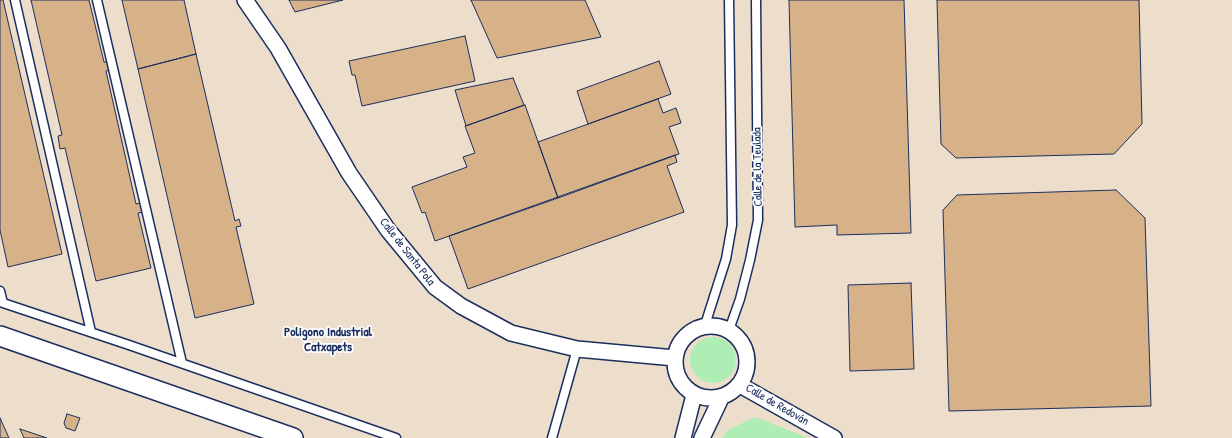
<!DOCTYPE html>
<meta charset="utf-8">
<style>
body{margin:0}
canvas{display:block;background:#f7f0e7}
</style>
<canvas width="1232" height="438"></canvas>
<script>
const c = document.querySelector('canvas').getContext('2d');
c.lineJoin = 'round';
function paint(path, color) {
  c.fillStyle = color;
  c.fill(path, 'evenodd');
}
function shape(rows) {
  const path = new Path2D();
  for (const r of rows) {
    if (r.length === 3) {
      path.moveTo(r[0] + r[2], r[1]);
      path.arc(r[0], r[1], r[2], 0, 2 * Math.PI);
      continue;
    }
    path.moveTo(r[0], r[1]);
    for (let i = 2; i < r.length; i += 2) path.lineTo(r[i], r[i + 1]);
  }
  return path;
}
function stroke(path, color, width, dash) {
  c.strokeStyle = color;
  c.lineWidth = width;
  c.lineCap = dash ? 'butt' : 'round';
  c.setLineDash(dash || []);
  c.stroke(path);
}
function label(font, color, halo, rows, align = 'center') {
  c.font = font + ' "Patrick Hand",sans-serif';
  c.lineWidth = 3.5;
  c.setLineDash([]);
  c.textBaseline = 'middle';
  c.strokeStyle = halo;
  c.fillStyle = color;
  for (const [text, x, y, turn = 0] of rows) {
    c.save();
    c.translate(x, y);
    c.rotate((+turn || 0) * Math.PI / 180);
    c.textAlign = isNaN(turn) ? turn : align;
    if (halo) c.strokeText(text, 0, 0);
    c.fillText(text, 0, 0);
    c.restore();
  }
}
paint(shape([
 [0,0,1232,0,1232,438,0,438]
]), '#edddcb');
paint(shape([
 [713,360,23],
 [755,417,801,435,807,438,722,438,728,430]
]), '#aeeeb5');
const building = shape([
 [0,0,3,0,62,254,8,267,0,230,0,0],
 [31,0,89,0,104,62,108,62,110,70,106,71,136,204,141,203,143,212,138,213,151,268,96,281,65,148,60,149,58,136,62,135,31,0],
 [122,0,184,0,196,54,138,69,122,0],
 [289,0,343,0,295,12,289,0],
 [471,0,585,0,601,37,497,58,471,0],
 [789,0,904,0,911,233,837,235,837,225,795,227,789,0],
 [937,0,1139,0,1142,124,1114,154,956,158,941,144,937,0],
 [465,36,475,81,362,106,355,75,352,75,349,61,465,36],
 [196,54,235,221,239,219,241,226,236,227,254,304,195,318,138,69,196,54],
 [659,61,671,94,588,124,577,91,659,61],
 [513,78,524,105,466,126,455,90,513,78],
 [658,99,663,113,676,108,681,123,669,127,679,154,558,198,538,142,658,99],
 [525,105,558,198,435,241,425,212,422,213,412,187,467,167,463,157,475,153,465,126,525,105],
 [675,155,677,162,667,166,684,212,468,289,449,236,675,155],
 [1116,190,1145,218,1151,406,949,411,943,210,957,195,1116,190],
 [911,283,914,369,850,371,848,285,911,283],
 [67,414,80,418,75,431,66,428,64,423,67,414],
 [0,418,9,438,0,438,0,418],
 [20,429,47,438,24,438,20,429]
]);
paint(building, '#d7b289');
stroke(building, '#1b2f5e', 1);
const service = shape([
 [15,0,91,332],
 [97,0,182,363],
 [0,291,3,303,129,345,396,438],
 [705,325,726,259,732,225,729,0],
 [729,330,740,299,750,260,758,220,756,0],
 [552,438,577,349]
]);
const minor = shape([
 [245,0,278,48,349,173,388,230,435,287,461,306,511,333,577,349,675,358],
 [711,362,36],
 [740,385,834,438],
 [683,438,694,395],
 [702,438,722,396]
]);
const tertiary = shape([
 [0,336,293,438]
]);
stroke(service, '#1b2f5e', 11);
stroke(minor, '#1b2f5e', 18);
stroke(tertiary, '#1b2f5e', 22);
stroke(service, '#fff', 8);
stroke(minor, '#fff', 15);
stroke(tertiary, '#fff', 19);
label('12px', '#1b2f5e', '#fff', [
 ["Calle de la Teulada",758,167,-91],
 ["Calle de Santa Pola",407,252,52],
 ["Calle de Redován",777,405,30]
]);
label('bold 13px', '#1b2f5e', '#fff', [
 ["Polígono Industrial",328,333],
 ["Catxapets",328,348]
]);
</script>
